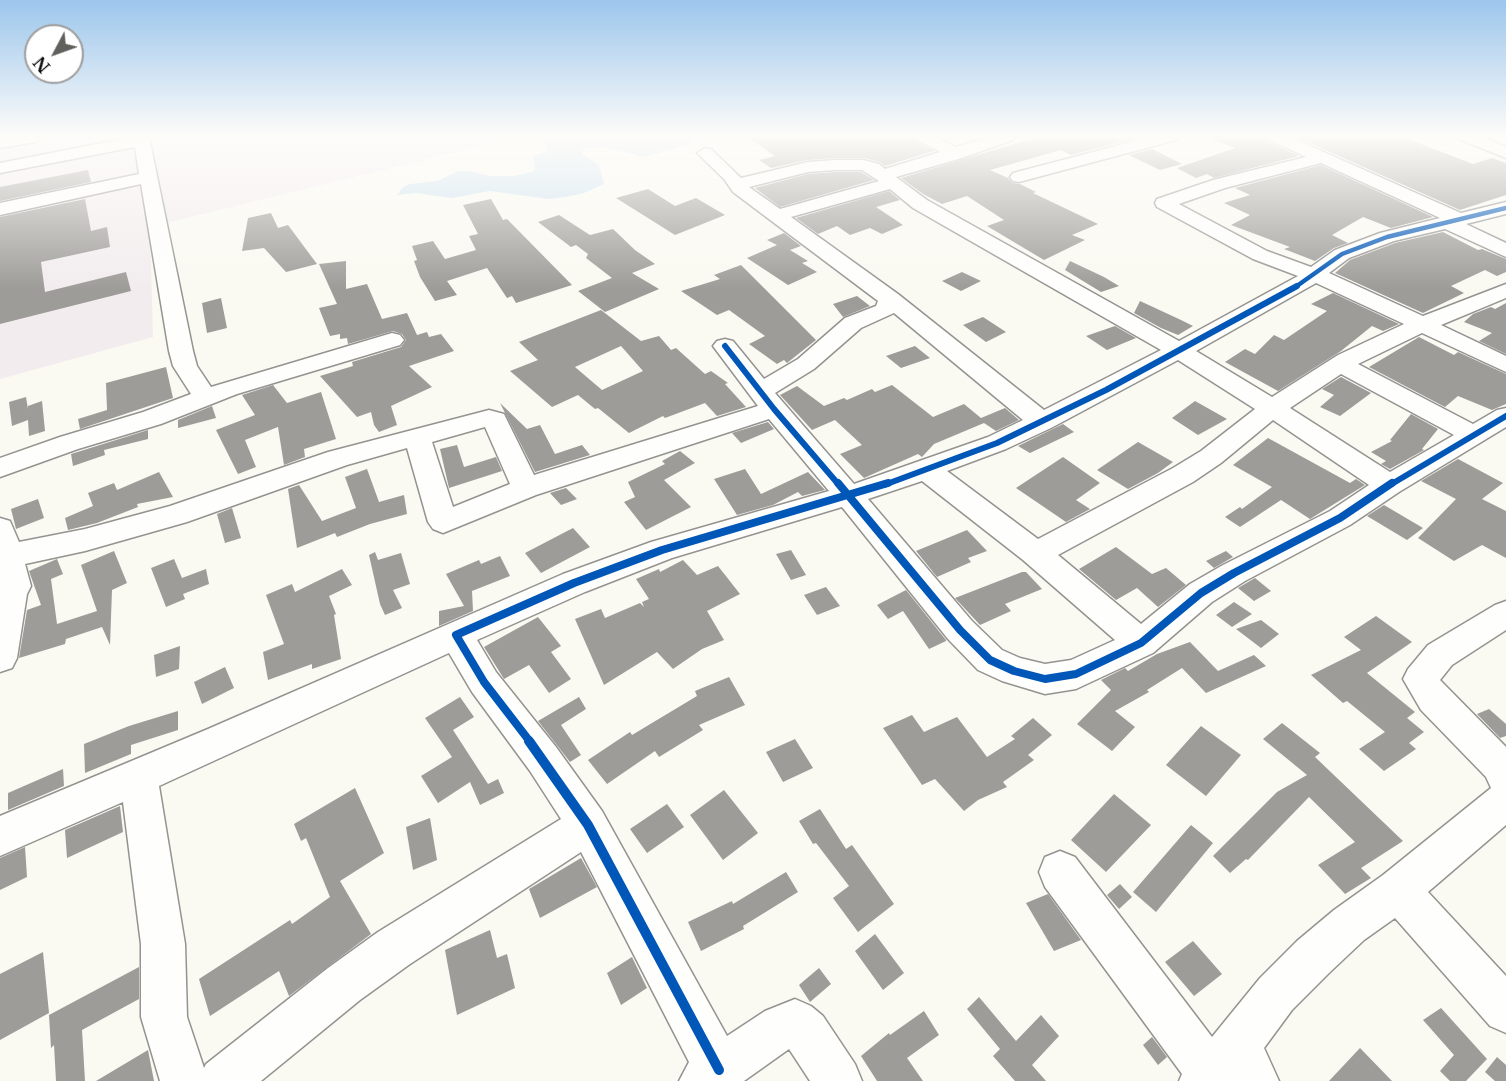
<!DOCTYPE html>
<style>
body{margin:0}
#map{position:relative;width:1506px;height:1081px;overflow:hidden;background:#faf9f2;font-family:"Libre Baskerville",serif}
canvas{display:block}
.north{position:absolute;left:24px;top:24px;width:60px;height:60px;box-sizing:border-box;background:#fff;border:2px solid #9e9e9e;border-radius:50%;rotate:229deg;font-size:16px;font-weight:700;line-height:24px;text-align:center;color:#0d0d0d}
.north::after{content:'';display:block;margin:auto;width:21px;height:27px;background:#60605d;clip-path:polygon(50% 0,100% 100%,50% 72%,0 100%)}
</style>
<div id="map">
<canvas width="1506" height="1081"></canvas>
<div class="north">N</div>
</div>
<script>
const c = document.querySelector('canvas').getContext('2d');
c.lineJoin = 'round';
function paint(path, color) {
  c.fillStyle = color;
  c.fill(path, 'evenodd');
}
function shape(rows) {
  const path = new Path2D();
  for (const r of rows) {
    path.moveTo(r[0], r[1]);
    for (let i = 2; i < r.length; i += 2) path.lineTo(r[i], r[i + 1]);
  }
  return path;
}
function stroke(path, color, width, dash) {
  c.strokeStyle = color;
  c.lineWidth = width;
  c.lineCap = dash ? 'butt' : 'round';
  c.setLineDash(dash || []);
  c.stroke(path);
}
paint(shape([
 [0,137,518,137,150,227,153,337,0,379]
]), '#f2ecee');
paint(shape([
 [540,137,691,137,695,143,643,157,605,147,587,148,582,150,582,154,599,165,604,184,584,193,566,197,548,199,490,191,452,198,416,193,397,195,403,187,410,184,437,181,458,171,469,171,490,176,515,176,531,172,535,169,533,156,546,152,546,145]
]), '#cbe1f1');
paint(shape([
 [748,137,911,137,934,151,885,166,880,162,864,158,835,158,807,160,771,168,759,160,775,156],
 [1037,137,1137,138,1071,155,1061,150,990,170,1008,178,1013,183,1020,184,1036,192,1033,193,1098,224,1072,235,1085,240,1044,260,987,226,1004,220,967,196,942,204,923,194,901,178],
 [1211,137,1266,137,1269,142,1299,156,1214,178,1207,174,1196,178,1177,168,1235,148,1211,139],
 [1296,137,1403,137,1473,164,1492,158,1506,163,1506,195,1460,210],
 [1152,149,1182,164,1160,170,1129,155],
 [1321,165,1433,217,1391,228,1363,217,1332,235,1348,243,1334,248,1315,261,1284,249,1290,247,1231,225,1250,215,1224,203,1250,195,1235,188],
 [88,170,91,182,0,201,0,187],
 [835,172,861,172,874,180,780,207,755,188,808,174],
 [648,189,675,206,696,198,725,215,675,235,616,198],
 [889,191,900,200,876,207,903,225,882,234,870,228,850,235,837,226,818,234,796,218],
 [85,199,91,231,107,227,110,247,41,262,45,292,126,272,131,291,0,324,0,217],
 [491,199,503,220,507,219,572,285,516,303,512,296,507,298,487,268,447,281,457,295,435,301,420,277,414,261,417,260,412,246,433,241,445,259,476,250,469,236,478,234,463,205],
 [271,213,278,228,288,225,317,264,286,272,264,248,242,251,248,218],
 [559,215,590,235,613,229,635,250,655,264,632,273,659,289,605,312,578,291,612,278,586,258,588,254,576,245,571,247,538,222],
 [1443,232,1478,250,1482,249,1506,259,1506,272,1497,276,1485,270,1451,286,1464,293,1423,313,1335,273,1350,260,1395,243],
 [784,233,801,246,790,250,808,261,802,263,817,272,788,285,747,258,777,245,767,240],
 [346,261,346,289,367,284,382,319,407,313,417,335,427,332,429,337,441,334,454,351,409,366,432,387,391,406,397,425,379,432,374,425,371,412,357,417,320,376,353,366,352,362,401,347,406,340,402,334,393,331,348,344,347,338,340,339,340,334,330,336,319,308,337,304,319,264],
 [1070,261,1104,277,1119,286,1101,292,1065,270],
 [741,265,816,340,787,363,784,360,777,364,749,344,765,336,729,310,717,315,681,291,720,279,714,275],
 [962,272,981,281,961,291,942,281],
 [1333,293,1399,324,1383,331,1372,326,1341,351,1278,391,1225,362,1245,349,1255,354,1274,335,1284,340,1327,311,1311,304],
 [857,296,870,306,843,317,833,304],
 [221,298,227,328,207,333,202,303],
 [1140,301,1181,320,1193,326,1178,335,1161,328,1134,313],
 [1506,303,1506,354,1479,341,1492,333,1464,322,1473,314,1491,307,1495,309],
 [601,310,641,341,659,336,671,350,676,348,705,374,711,371,728,383,725,384,746,407,717,416,705,403,665,418,663,416,629,433,598,408,595,409,578,395,552,407,510,371,538,360,519,342],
 [621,346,643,371,602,390,575,367],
 [983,317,1006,332,986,342,963,325],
 [1115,326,1136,338,1107,350,1086,336],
 [1419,337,1454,355,1458,352,1506,374,1506,404,1492,410,1458,396,1445,407,1369,367],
 [915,346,930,358,901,368,886,356],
 [166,367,173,398,80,429,78,419,107,410,106,383],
 [1341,377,1371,393,1340,416,1320,407,1334,395,1322,389],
 [273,385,287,403,321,392,336,439,304,449,305,457,284,465,278,427,245,440,256,467,238,474,216,430,255,415,242,395],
 [892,385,933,417,964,404,981,418,1005,408,1019,420,996,431,984,423,934,444,922,457,918,454,864,478,840,454,862,445,835,420,812,430,780,395,797,386,824,406,844,398,847,400,872,389,875,392],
 [26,397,28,409,28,406,42,401,45,431,29,436,28,420,12,426,9,402],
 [1195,401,1227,419,1198,435,1172,418],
 [500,403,527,429,540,425,555,454,582,445,590,455,535,472],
 [212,406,216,418,178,428,178,420],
 [1411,414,1438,429,1422,449,1424,450,1390,469,1381,464,1386,461,1371,452,1392,441,1390,440],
 [768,422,774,429,741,443,732,433],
 [1063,424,1074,432,1030,453,1018,446],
 [148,430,148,439,104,450,105,455,73,466,71,454],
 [1268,438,1350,483,1356,479,1365,485,1310,519,1281,500,1240,527,1225,517,1240,507,1242,509,1272,487,1233,465],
 [1138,442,1173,462,1158,473,1128,489,1097,470],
 [457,445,464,467,496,457,502,471,449,488,440,449],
 [680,451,695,463,664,480,691,507,646,530,624,502,635,497,628,482,665,464,662,461],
 [1063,457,1100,483,1076,500,1090,509,1066,522,1016,488],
 [1458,459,1503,483,1482,499,1506,511,1506,558,1482,545,1454,561,1418,538,1456,499,1421,481],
 [367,469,379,502,404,495,407,514,370,524,337,537,335,533,297,548,288,489,299,485,322,521,356,508,345,477],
 [745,469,761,494,808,472,825,490,802,496,798,492,773,505,737,515,714,479],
 [159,472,173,497,137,504,138,507,97,523,68,530,65,518,93,506,88,493,114,483,117,490],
 [566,488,577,499,561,505,550,493],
 [38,499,44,518,16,529,11,509],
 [1384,505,1423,528,1407,540,1367,516],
 [232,508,241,538,225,543,217,514],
 [573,528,590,547,541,573,525,553],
 [967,530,987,551,968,558,971,562,937,577,916,551],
 [1116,547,1152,574,1166,568,1186,585,1158,607,1137,588,1116,600,1079,569],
 [791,550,806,575,791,580,776,554],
 [114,551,127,583,112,590,110,645,102,627,66,639,65,644,19,658,27,610,41,605,29,571,57,559,63,574,51,579,57,624,97,611,81,565],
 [1226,551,1233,557,1214,568,1206,561],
 [375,552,378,560,401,553,410,584,393,590,402,608,385,615,380,604,369,555],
 [500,556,510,576,472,591,473,611,439,626,439,611,464,606,446,574,479,560,481,564],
 [174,559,182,578,206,569,209,584,183,594,185,599,166,607,151,568],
 [683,560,697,575,718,566,740,594,707,611,724,640,702,649,673,669,657,652,604,685,575,619,601,609,605,618,640,603,644,607,642,602,649,599,636,579,659,569,660,572],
 [342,569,352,585,329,596,336,614,334,615,341,659,312,669,312,664,268,680,263,652,284,644,266,595,292,584,295,592],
 [1022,572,1026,572,1042,589,1005,604,1011,611,980,625,955,598],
 [1255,578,1271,591,1254,601,1238,588],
 [826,587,840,606,817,615,804,595],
 [906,590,946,640,946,641,929,649,903,611,888,619,877,605],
 [1234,602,1252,614,1232,627,1216,615],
 [1376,616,1412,642,1367,673,1415,712,1407,718,1424,732,1409,743,1416,749,1384,771,1359,749,1385,732,1347,701,1343,703,1311,675,1361,650,1344,637],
 [538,617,561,646,551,652,571,679,549,693,529,665,504,679,484,647],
 [1261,620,1279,634,1261,648,1236,629],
 [1190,642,1218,671,1254,655,1266,666,1206,693,1182,668,1147,690,1149,692,1115,711,1135,727,1112,751,1077,724,1111,690,1101,680,1125,668,1128,671,1157,654],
 [180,646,179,669,156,677,154,655],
 [225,667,234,688,202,704,194,682],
 [729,677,745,705,699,725,703,730,659,757,655,751,607,784,588,760,630,732,632,735,697,696,695,691],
 [460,697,474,717,453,730,488,784,498,779,504,793,480,805,470,782,438,803,421,776,452,757,425,718],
 [579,697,586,709,561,725,581,755,570,762,538,721],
 [1489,709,1506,724,1506,736,1500,738,1477,714],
 [178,711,178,730,131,745,131,754,85,773,84,744,129,726],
 [912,715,924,732,957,717,987,757,1015,739,1011,736,1033,718,1052,735,1028,755,1034,760,1003,782,1007,787,978,800,964,811,935,779,922,785,883,728],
 [1282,723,1320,753,1315,757,1403,841,1361,868,1371,878,1345,894,1318,865,1355,842,1309,797,1248,860,1246,859,1230,873,1213,856,1277,792,1307,775,1263,739],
 [1201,726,1241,755,1206,796,1166,765],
 [795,739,813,768,783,782,766,752],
 [63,769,64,786,8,810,8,793],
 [355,788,384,853,340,881,371,934,289,996,279,971,210,1016,199,979,290,920,292,924,330,897,306,838,301,841,294,824],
 [724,790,758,833,723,860,690,815],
 [1114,794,1151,825,1106,872,1071,840],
 [667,804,684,827,647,853,630,829],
 [120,806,123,832,67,858,65,830],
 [820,809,846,849,852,845,894,904,858,932,833,898,849,886,816,843,813,844,799,821],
 [430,818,437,860,413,870,406,827],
 [1191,825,1213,843,1156,912,1133,892],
 [25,847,27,877,0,890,0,858],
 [581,858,597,887,540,918,529,889],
 [786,872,798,892,743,926,744,929,701,951,688,922,732,901,733,904],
 [1120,884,1132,897,1119,909,1107,895],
 [1048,894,1081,940,1054,951,1026,903],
 [490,930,497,958,507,954,515,988,457,1015,445,950],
 [875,934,904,973,883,990,855,951],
 [1193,941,1222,974,1194,996,1165,962],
 [43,952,49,1013,0,1040,0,974],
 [632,957,647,988,621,1005,607,973],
 [139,967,139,999,82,1030,85,1081,56,1081,54,1045,51,1048,49,1015],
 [819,968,831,984,810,1002,799,985],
 [979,997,1016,1041,1041,1015,1059,1036,1032,1065,1046,1081,1015,1081,993,1056,1000,1049,967,1009],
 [1441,1008,1487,1059,1466,1081,1450,1081,1440,1071,1454,1055,1423,1020],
 [924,1011,939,1035,907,1058,923,1081,877,1081,861,1056,889,1033,890,1035],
 [1152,1037,1167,1057,1158,1065,1143,1045],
 [1360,1048,1392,1081,1329,1081],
 [148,1050,154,1081,96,1081],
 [1497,1057,1506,1065,1506,1081,1495,1081,1485,1072]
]), '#9d9c98');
const minor = shape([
 [43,137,35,142,0,148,0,138,43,137],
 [133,137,149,137,193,351,197,366,211,387,392,333,400,335,404,340,400,345,237,394,161,424,78,449,0,477,0,458,60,437,143,412,191,394,173,366,169,351,141,184,0,215,0,203,139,174,135,147,0,173,0,163,133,137],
 [913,137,935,137,956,147,989,137,1015,137,1013,140,962,158,896,177,927,200,1179,341,1298,276,1253,259,1157,207,1155,203,1157,199,1213,180,1306,157,1270,140,1268,137,1290,137,1461,213,1506,202,1506,214,1466,224,1506,243,1506,257,1445,229,1394,241,1349,258,1329,273,1423,316,1506,284,1506,298,1441,325,1506,356,1506,372,1422,333,1358,364,1473,424,1497,410,1506,408,1506,427,1399,492,1350,525,1245,581,1212,602,1153,653,1076,689,1045,694,1002,681,978,670,948,639,842,507,672,558,585,592,477,640,496,672,556,747,602,811,727,1036,765,1011,795,999,811,1006,823,1016,855,1064,862,1081,810,1081,789,1049,744,1081,679,1081,689,1062,581,852,410,964,360,1000,261,1081,160,1081,141,1017,141,944,123,802,0,856,0,816,208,729,563,574,651,542,829,491,769,419,536,495,443,533,433,529,428,522,407,448,347,465,187,522,85,551,25,564,31,586,27,594,17,658,12,668,0,672,0,518,10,521,19,542,85,529,170,506,328,452,489,410,504,414,534,475,758,406,713,346,717,341,725,339,733,341,764,379,798,359,845,318,876,306,878,301,733,192,724,179,697,153,705,148,711,149,741,178,808,162,835,160,863,160,879,164,885,169,940,152,913,137],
 [1321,163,1440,218,1380,233,1335,250,1311,267,1267,251,1179,204,1225,188,1321,163],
 [835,170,862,170,879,181,780,209,749,187,808,172,835,170],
 [890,189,913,208,1161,350,1044,410,898,294,791,217,890,189],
 [1316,283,1404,324,1338,355,1272,397,1196,351,1316,283],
 [894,313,1023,420,988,437,854,484,775,393,814,369,861,328,894,313],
 [1178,360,1255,409,1201,451,1173,468,1038,539,947,471,1006,449,1051,428,1178,360],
 [1341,374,1454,435,1390,472,1290,408,1341,374],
 [1273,420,1369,485,1330,511,1223,565,1190,584,1141,624,1058,555,1193,482,1221,463,1273,420],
 [485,427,510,484,453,507,432,442,485,427],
 [922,481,1023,560,1115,640,1071,660,1045,664,1020,658,1002,650,972,621,868,499,922,481],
 [449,653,472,692,530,771,561,819,378,932,328,968,206,1064,204,1068,187,1017,185,944,159,786,449,653],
 [1150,137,1178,137,1176,140,1019,182,1013,181,1010,177,1013,173,1150,137],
 [1459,137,1482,137,1506,147,1506,158,1461,140,1459,137],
 [1506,601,1506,630,1452,665,1440,680,1506,747,1506,825,1428,892,1506,976,1506,1033,1490,1026,1395,918,1364,940,1329,973,1292,1010,1264,1048,1279,1081,1179,1081,1182,1074,1045,887,1039,872,1045,857,1060,851,1075,857,1212,1037,1260,978,1297,941,1334,910,1383,875,1491,788,1486,777,1421,710,1403,679,1408,669,1428,645,1495,605,1506,601]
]);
stroke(minor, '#949390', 3);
paint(minor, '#fefefd');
stroke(shape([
 [1294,288,1342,254,1387,237,1506,208]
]), '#0057b8', 4.5);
stroke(shape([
 [725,346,774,409,839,485],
 [884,485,997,443,1106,390,1297,286],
 [1390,485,1506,416]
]), '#0057b8', 6);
stroke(shape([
 [838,483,960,630,990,660,1014,671,1045,679,1076,674,1141,643,1201,593,1234,573,1340,518,1392,483],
 [531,743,484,682,456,635,574,583,662,550,888,483]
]), '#0057b8', 8);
stroke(shape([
 [529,741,588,825,719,1070]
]), '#0057b8', 10);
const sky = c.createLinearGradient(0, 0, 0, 289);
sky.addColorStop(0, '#9cc6ec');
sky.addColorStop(0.47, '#fdfcf9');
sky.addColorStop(1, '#fdfcf900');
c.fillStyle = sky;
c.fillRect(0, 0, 1506, 289);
</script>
